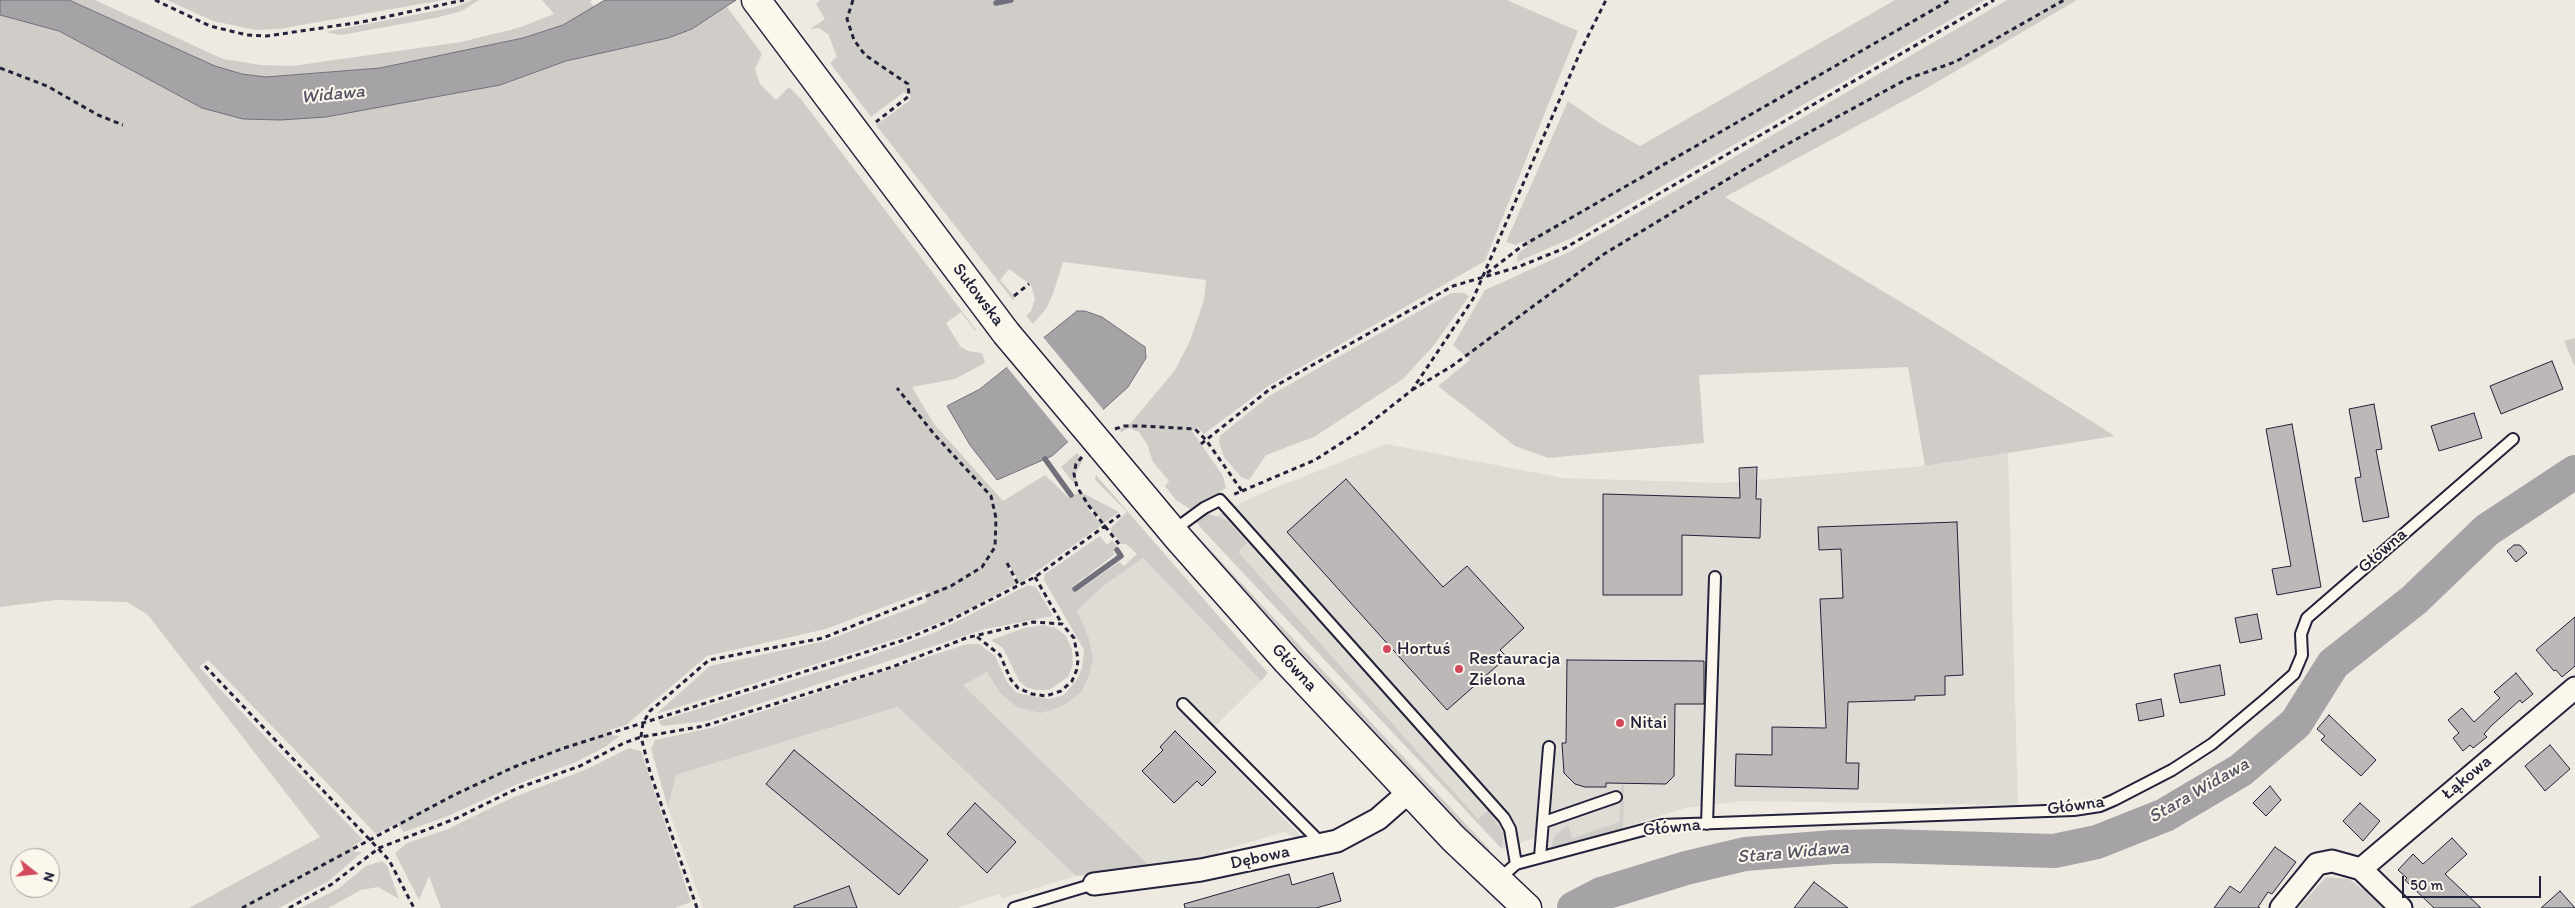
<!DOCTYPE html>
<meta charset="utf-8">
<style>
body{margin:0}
#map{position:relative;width:2575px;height:908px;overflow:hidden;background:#eeeae2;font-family:Itim,sans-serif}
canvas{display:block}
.north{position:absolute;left:10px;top:848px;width:50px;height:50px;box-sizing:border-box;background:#fbf7ec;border:1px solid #a4a2a5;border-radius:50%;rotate:106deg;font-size:14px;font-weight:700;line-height:20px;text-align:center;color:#22223b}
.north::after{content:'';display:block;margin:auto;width:18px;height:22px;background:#d1495b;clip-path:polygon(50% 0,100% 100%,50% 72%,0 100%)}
.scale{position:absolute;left:2402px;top:876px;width:139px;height:22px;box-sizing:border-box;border:2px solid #22223b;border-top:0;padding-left:6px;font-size:15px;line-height:18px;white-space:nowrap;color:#22223b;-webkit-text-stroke:4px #fbf7ec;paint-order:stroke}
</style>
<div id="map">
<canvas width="2575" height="908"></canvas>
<div class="north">N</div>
<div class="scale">50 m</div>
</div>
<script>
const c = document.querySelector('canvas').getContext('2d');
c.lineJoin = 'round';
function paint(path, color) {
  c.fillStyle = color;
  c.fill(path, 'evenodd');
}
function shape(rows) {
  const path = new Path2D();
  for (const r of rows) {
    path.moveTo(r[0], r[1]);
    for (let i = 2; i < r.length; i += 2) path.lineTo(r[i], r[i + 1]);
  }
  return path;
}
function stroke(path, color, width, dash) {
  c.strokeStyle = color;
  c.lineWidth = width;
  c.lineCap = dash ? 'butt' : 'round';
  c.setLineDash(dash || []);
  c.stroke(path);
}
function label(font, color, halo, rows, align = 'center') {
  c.font = font + ' Itim,sans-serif';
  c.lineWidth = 4;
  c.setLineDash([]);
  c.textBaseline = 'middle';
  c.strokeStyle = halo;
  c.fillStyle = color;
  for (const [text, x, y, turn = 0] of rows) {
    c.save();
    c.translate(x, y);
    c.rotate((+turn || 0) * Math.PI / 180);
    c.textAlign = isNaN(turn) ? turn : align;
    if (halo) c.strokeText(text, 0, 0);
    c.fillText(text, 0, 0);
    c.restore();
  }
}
paint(shape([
 [1386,444,1563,478,1723,483,1925,466,2008,453,2018,805,1742,801,1685,808,1555,849,1551,849,1534,838,1502,849,1202,529,1216,516,1255,496],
 [1143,558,1261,681,1205,736,1303,838,1300,840,1284,832,1219,851,1216,857,1151,867,962,684,987,672,1000,693,1065,705,1090,673,1093,658,1089,638,1077,611,1102,587],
 [899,707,1076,876,1003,898,999,894,957,908,703,908,668,808,676,775]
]), '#dfdbd5');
paint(shape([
 [69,0,95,0,223,59,261,65,292,66,461,42,518,28,554,14,542,0,592,0,590,2,594,7,563,25,523,38,380,68,266,77,242,74,215,66],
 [167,0,443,0,279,29,256,30,213,21],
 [472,0,479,0,462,11,435,18,341,35,325,32,455,7],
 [820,0,1507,0,1578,31,1485,261,1268,386,1204,434,1197,427,1192,431,1223,476,1226,488,1190,509,1176,500,1165,486,1169,481,1153,462,1147,444,1139,432,1129,428,1121,432,1119,429,1131,423,1175,370,1190,341,1204,300,1206,280,1063,262,1053,294,1046,309,1033,324,1026,316,1031,311,1035,299,1031,285,1009,269,1000,280,1015,297,1013,300,876,125,909,101,911,96,904,92,871,117,830,63,837,57,828,34,819,28,810,29,825,19,816,4],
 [1895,0,1985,0,1572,238,1517,262,1518,253,1527,247,1524,241,1516,245,1506,242,1568,101,1601,124,1640,146],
 [2007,0,2077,0,1920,92,1725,197,1921,314,2115,436,1925,466,1908,367,1699,375,1704,443,1548,458,1515,446,1438,386,1470,360,1453,345,1485,290,1569,252],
 [727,7,762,54,755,69,760,84,776,100,789,87,801,99,976,330,975,331,961,312,946,323,960,346,968,351,982,353,985,363,955,379,912,387,934,424,1003,501,1045,475,1068,497,1081,492,1119,512,1104,523,1090,506,1088,509,1102,525,1020,583,1008,563,1006,564,1016,584,958,615,905,636,656,714,710,666,825,641,927,602,926,591,826,629,707,656,626,725,610,730,611,735,620,736,605,747,576,762,520,783,448,816,404,832,397,823,376,834,208,660,199,667,363,840,353,846,355,852,362,852,329,881,279,908,189,908,320,837,148,615,127,602,56,600,0,607,0,15,59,31,202,108,500,85,566,61,692,29],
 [1451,293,1464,293,1469,296,1434,345,1403,379,1314,437,1266,455,1249,480,1241,477,1224,457,1219,442,1220,436,1269,396],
 [2575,338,2575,367,2564,341],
 [1077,453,1083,460,1076,473,1076,486,1061,467],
 [1096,475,1268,673,1261,681,1143,558,1102,587,1077,611,1089,638,1093,658,1090,673,1082,691,1065,705,1041,713,1017,707,1000,693,987,672,963,685,1151,867,1076,876,898,707,676,775,668,808,651,749,655,740,711,728,967,644,979,644,995,656,1007,682,1017,693,1049,699,1064,695,1077,679,1082,668,1084,650,1044,580,1045,574,1100,536,1107,545,1112,540,1118,547,1113,552,1115,554,1071,588,1075,593,1119,562,1124,566,1137,554,1126,544,1121,544,1110,529,1127,512,1095,480],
 [1207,513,1228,521,1247,543,1238,552,1478,819,1488,810,1503,833,1502,849,1202,529,1195,520],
 [1192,530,1491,851,1481,850,1276,634,1192,534],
 [1028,585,1036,587,1053,616,985,629,707,721,663,726,660,724,659,721,864,658,936,632],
 [1043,625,1056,628,1066,636,1072,650,1073,665,1068,677,1049,690,1036,690,1026,687,1019,681,1003,648,991,640,1024,628],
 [629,748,641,751,691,902,675,908,441,908,429,876,419,900,395,853,407,843,448,829,509,799,587,769],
 [1621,785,1624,785,1623,829,1551,849,1554,837,1568,825,1572,838,1620,822],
 [382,861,387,865,399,899,378,887,361,890,328,908,301,908,339,888,366,866],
 [2326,877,2349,879,2362,889,2366,888,2387,908,2298,908]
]), '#d0cdc9');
const water = shape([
 [0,0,69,0,215,66,242,74,266,77,380,68,523,38,563,25,605,0,736,0,692,29,668,38,566,61,500,85,326,117,281,120,243,119,202,108,59,31,0,15,0,0],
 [1077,311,1085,311,1102,317,1145,347,1146,358,1128,387,1052,456,997,480,970,445,947,406,980,389,1077,311]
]);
paint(water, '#a6a3a7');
stroke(water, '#716f7c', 1);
paint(shape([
 [1043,337,1106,413,1070,444,1006,366]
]), '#eeeae2');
stroke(shape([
 [996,3,1011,0],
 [1045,459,1071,495],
 [1075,589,1121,556,1117,550]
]), '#716f7c', 5.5);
stroke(shape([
 [1574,908,1601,894,1686,868,1745,854,1833,847,1885,846,2054,851,2097,842,2165,815,2241,770,2296,723,2333,664,2414,600,2487,530,2575,472]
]), '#a6a3a7', 34);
const building = shape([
 [2552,361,2563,389,2501,414,2490,386,2552,361],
 [2374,404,2382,449,2376,450,2389,517,2363,522,2355,478,2361,477,2349,409,2374,404],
 [2474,413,2482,438,2439,451,2431,426,2474,413],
 [2292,424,2321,587,2277,595,2272,569,2291,566,2266,429,2292,424],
 [1757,467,1756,499,1761,499,1760,538,1682,535,1682,595,1603,595,1603,494,1740,498,1739,468,1757,467],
 [1346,479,1443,587,1467,566,1524,628,1500,650,1507,657,1447,710,1287,532,1346,479],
 [1957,522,1963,675,1945,676,1945,695,1915,696,1915,700,1848,702,1846,763,1859,763,1858,789,1735,786,1736,754,1772,755,1772,727,1826,728,1820,599,1843,598,1841,549,1819,550,1818,527,1957,522],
 [2514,545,2520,545,2527,553,2516,562,2507,551,2514,545],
 [2257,614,2262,639,2240,643,2235,618,2257,614],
 [2575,617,2575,666,2562,677,2556,670,2554,671,2536,650,2575,617],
 [1567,660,1704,661,1704,704,1675,704,1674,776,1666,784,1606,783,1606,787,1585,787,1575,784,1564,773,1562,743,1566,743,1567,660],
 [2220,665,2225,695,2180,703,2174,674,2220,665],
 [2516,673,2533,694,2522,703,2520,700,2491,726,2484,734,2487,737,2473,748,2470,745,2463,751,2453,738,2459,733,2448,720,2462,708,2474,722,2500,698,2494,692,2516,673],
 [2161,699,2164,716,2139,721,2136,704,2161,699],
 [2329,715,2376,760,2361,776,2321,740,2325,736,2317,729,2329,715],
 [1175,731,1216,772,1202,786,1197,781,1174,803,1142,771,1163,750,1160,747,1175,731],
 [2550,745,2570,769,2545,791,2525,766,2550,745],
 [794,750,928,860,899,895,766,784,794,750],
 [2270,786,2281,800,2266,816,2253,803,2270,786],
 [975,803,1016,842,987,873,947,834,975,803],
 [2360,803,2380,821,2363,841,2343,821,2360,803],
 [2452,838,2467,854,2445,874,2481,908,2434,908,2405,880,2407,878,2398,870,2413,854,2423,864,2452,838],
 [2275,847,2296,862,2272,894,2268,892,2258,907,2260,908,2214,908,2230,886,2240,893,2275,847],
 [1333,873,1341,901,1316,908,1185,908,1184,904,1289,874,1292,885,1333,873],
 [1814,882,1848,908,1794,908,1814,882],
 [849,886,857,908,794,908,794,906,849,886],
 [2560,891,2575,908,2541,908,2560,891]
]);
paint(building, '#bcb8b8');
stroke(building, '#22223b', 1);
const lane = shape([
 [1174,530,1204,508,1220,500,1504,818,1510,829,1516,864],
 [1183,704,1322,844],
 [1544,822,1616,797],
 [1707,824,1715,577],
 [1540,857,1549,747],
 [1498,880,1516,864,1662,825,2074,810,2100,806,2114,800,2172,770,2212,744,2268,697,2294,674,2302,655,2301,634,2307,618,2513,439],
 [1014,908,1094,884]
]);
const street = shape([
 [2361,869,2575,688],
 [1094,884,1201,870,1337,841,1378,819,1410,791],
 [2281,908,2317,864,2332,861,2361,869,2401,908]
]);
const secondary = shape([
 [756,0,1006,333],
 [1102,447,1179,539,1287,661,1453,838,1527,908]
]);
stroke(lane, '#22223b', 14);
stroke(street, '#22223b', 25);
stroke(secondary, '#22223b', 31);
stroke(shape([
 [155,0,210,26,247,35,267,36,362,22,464,0],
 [853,0,847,19,854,40,865,55,908,84,909,96,876,122],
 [0,68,47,86,98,115,123,125],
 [1487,273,1522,246,1950,0],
 [1014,296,1029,284],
 [1412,390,1452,366,1604,254,1771,153,1907,79,1955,62,2064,0],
 [1115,429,1124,426,1141,426,1195,429,1206,440,1242,491,1232,495],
 [1201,444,1270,389,1453,286,1518,267,1565,248,1994,0],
 [1082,457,1076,464,1074,474,1077,487,1089,506,1119,544],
 [1242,491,1315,460,1360,431,1412,390,1473,299,1582,48,1606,0],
 [1007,563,1019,586],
 [1035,577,1062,624],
 [205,666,389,860,414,908],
 [242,908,454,795,514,767,564,748,904,640,949,621,1035,577,1120,515],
 [289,908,332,884,379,848,457,818,518,788,580,766,624,743,641,737,704,726,892,667,966,638,1033,622,1062,624,1074,638,1078,659,1077,669,1072,681,1061,691,1046,696,1032,694,1018,688,1011,680,1000,655,976,636],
 [697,908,650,772,641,737,643,723,650,711,709,660,823,638,951,586,982,567,995,547,996,518,991,496,934,434,897,388]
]), '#22223b', 3, [5, 4]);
stroke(lane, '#fbf7ec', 10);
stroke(street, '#fbf7ec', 21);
stroke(secondary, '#fbf7ec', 28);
const secondaryBridge = shape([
 [1006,333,1102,447]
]);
stroke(secondaryBridge, '#22223b', 31, []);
stroke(secondaryBridge, '#fbf7ec', 28);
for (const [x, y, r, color] of [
 [1387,649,5,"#d1495b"],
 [1459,669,5,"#d1495b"],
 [1620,723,5,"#d1495b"]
]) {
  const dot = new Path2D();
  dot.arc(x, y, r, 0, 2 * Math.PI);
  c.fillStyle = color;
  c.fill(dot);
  stroke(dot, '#fbf7ec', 2);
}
label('18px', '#22223b', '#fbf7ec', [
 ["Sułowska",978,295,53],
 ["Główna",2383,551,-41],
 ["Główna",1294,668,47],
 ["Łąkowa",2467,778,-40],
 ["Główna",2076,806,-8],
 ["Główna",1672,828,-6],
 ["Dębowa",1260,858,-12]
]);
label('18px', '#22223b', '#fbf7ec', [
 ["Hortuś",1397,649],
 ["Restauracja",1469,659],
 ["Zielona",1469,680],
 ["Nitai",1630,723]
], 'left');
label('italic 19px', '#575666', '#fbf7ec', [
 ["Widawa",333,95,-6],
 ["Stara Widawa",2199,791,-30],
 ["Stara Widawa",1793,853,-5]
]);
</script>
